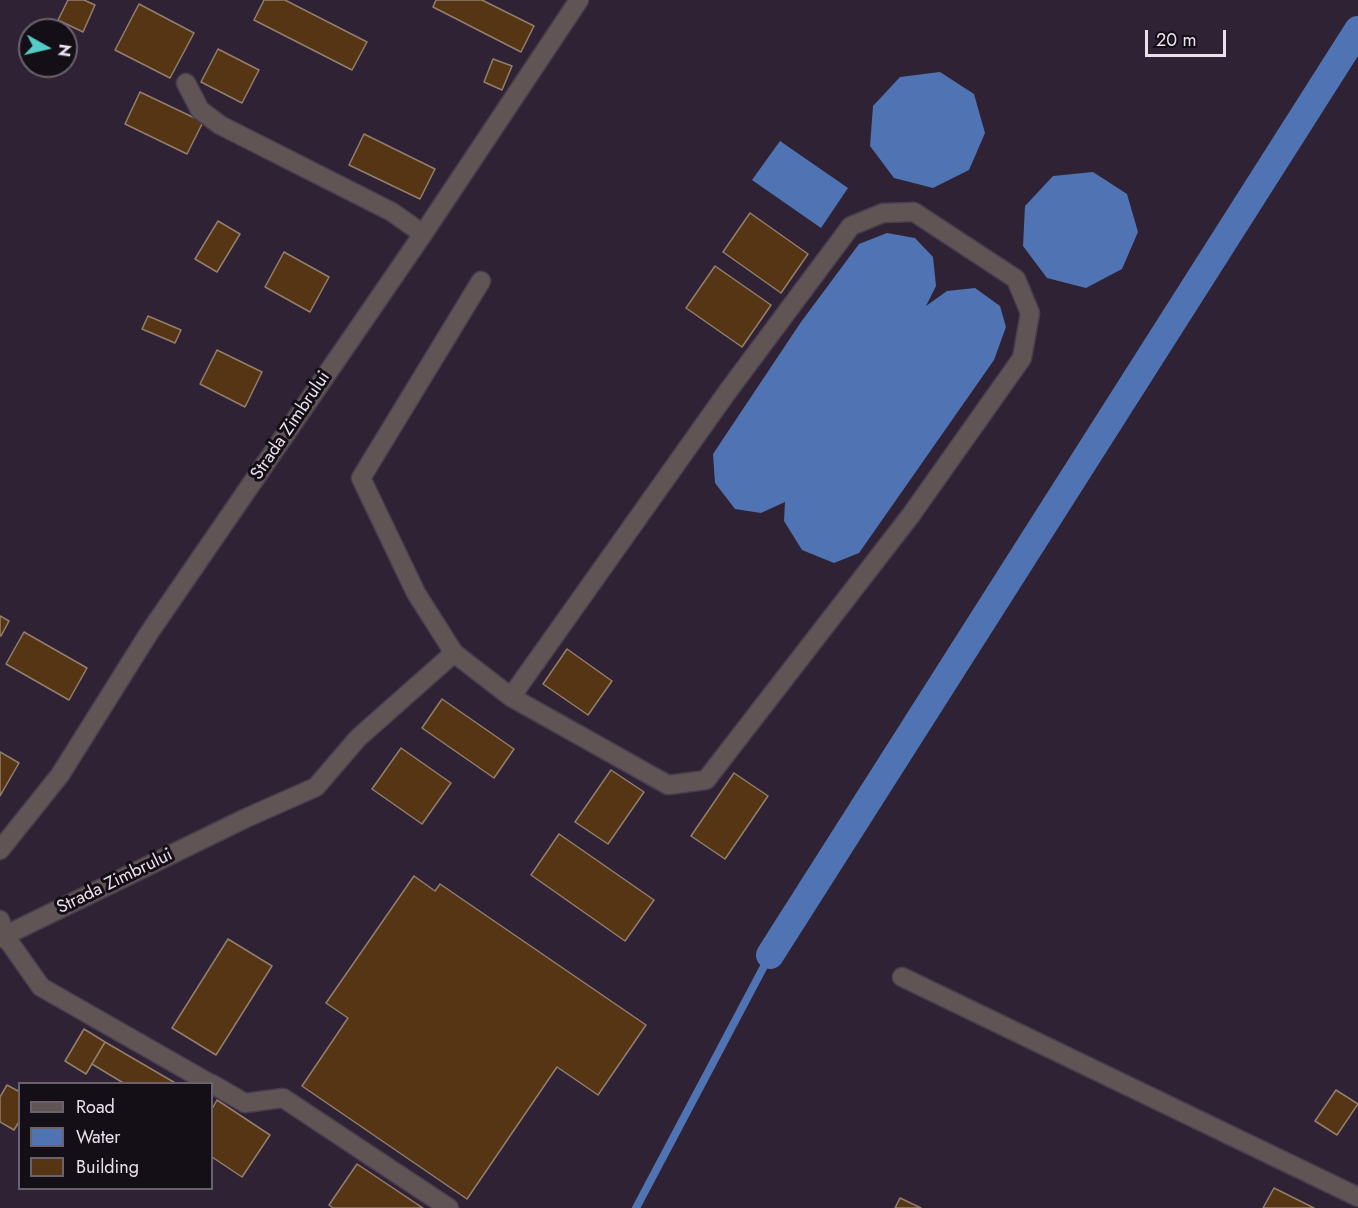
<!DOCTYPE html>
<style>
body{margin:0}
#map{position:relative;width:1358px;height:1208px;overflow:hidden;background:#2f2234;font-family:Jost,sans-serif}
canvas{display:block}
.legend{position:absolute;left:18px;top:1082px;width:195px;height:108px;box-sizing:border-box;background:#140e16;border:2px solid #6a626c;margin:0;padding:8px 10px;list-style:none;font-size:18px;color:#eae1ed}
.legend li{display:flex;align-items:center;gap:12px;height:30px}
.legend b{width:30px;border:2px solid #6a626c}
.north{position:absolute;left:18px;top:18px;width:60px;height:60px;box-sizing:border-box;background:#140e16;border:2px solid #6a626c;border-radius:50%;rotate:98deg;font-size:16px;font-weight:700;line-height:24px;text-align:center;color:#eae1ed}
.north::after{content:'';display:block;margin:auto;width:21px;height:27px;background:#54cdc8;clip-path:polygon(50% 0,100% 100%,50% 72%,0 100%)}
.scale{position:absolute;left:1145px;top:30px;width:81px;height:27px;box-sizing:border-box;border:3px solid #eae1ed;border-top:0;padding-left:8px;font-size:18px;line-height:21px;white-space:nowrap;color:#eae1ed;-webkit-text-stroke:4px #140e16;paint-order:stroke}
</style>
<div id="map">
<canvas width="1358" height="1208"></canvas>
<ul class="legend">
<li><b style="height:8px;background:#605455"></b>Road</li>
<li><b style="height:16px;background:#5073b3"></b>Water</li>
<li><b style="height:16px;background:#553514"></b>Building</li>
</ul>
<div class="north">N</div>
<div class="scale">20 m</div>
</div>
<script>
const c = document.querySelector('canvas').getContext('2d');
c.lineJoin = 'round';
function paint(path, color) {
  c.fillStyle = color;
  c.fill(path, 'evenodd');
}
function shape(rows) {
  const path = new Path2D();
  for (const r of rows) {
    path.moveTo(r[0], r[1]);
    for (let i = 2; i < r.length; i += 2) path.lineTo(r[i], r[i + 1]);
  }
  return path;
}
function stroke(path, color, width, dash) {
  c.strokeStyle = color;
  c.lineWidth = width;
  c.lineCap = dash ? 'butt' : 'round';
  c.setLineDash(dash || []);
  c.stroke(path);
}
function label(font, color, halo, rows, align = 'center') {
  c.font = font + ' Jost,sans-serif';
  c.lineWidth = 6;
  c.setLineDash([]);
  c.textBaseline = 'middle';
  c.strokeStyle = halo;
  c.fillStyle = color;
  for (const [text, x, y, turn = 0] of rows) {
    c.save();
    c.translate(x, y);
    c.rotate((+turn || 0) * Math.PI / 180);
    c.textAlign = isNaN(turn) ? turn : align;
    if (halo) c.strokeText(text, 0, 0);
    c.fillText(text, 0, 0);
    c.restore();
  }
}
paint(shape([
 [940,72,974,94,985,133,969,170,933,188,894,178,870,146,873,106,900,77],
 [780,141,848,188,821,228,752,180],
 [1093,172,1127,194,1138,232,1122,269,1086,288,1047,278,1023,246,1025,206,1053,176],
 [887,233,915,238,933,257,936,286,926,306,947,291,975,288,1000,306,1006,327,994,360,859,553,834,563,802,550,784,521,785,502,761,513,735,509,715,483,713,454,801,322,859,244]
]), '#5073b3');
stroke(shape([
 [636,1208,770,955]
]), '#5073b3', 8);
stroke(shape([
 [770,955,1358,30]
]), '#5073b3', 28);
const building = shape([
 [68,0,84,0,95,5,83,32,58,20,68,0],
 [264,0,285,0,367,42,352,70,254,20,264,0],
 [436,0,482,0,534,26,521,52,433,7,436,0],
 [139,4,194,33,170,78,115,50,139,4],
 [218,49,259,70,242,103,201,82,218,49],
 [493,59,512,66,502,90,484,82,493,59],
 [140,92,203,122,187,154,125,124,140,92],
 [364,134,435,169,420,199,349,165,364,134],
 [750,213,808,254,781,293,723,252,750,213],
 [218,221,240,234,217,272,195,259,218,221],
 [284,252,329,277,310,312,265,287,284,252],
 [715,266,771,305,742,347,686,308,715,266],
 [148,316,181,330,175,343,142,329,148,316],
 [217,350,262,372,245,407,200,384,217,350],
 [0,616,9,621,1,636,0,635,0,616],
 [24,632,87,668,69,700,6,664,24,632],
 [567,649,612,681,588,715,543,684,567,649],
 [442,699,514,749,494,778,422,728,442,699],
 [401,748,451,783,422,824,372,789,401,748],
 [0,752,19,763,0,796,0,752],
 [611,770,644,792,608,844,575,822,611,770],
 [734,773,768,796,725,859,691,836,734,773],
 [559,834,654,900,625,941,531,875,559,834],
 [414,876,435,891,440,884,646,1025,598,1095,557,1067,467,1199,302,1086,348,1018,326,1003,414,876],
 [228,939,272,966,216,1055,172,1028,228,939],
 [84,1029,105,1042,86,1074,65,1061,84,1029],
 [105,1042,177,1084,125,1084,92,1064,105,1042],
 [7,1085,20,1092,20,1120,14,1130,0,1122,0,1097,7,1085],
 [1336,1090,1358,1104,1337,1135,1315,1121,1336,1090],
 [217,1100,270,1135,242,1177,212,1157,212,1109,217,1100],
 [357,1164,423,1208,333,1208,329,1205,357,1164],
 [1274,1188,1314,1208,1263,1208,1274,1188],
 [900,1198,921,1208,895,1208,900,1198]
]);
paint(building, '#553514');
stroke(building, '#937f6d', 1.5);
const minor = shape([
 [186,83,200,110,220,125,392,212,423,234],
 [914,212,1016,279,1030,313,1022,358,911,515,706,780,668,785,511,697,728,391,851,226,883,213,914,212],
 [481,281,361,478,416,593,454,653,511,697],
 [0,850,60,775,149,633,423,234,579,0],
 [0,920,5,936,41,987,211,1084],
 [0,938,246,818,316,787,358,738,454,653],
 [902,977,1358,1197],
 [212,1084,245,1103,283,1098,449,1208]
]);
stroke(minor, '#493d4e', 21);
stroke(minor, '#605455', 18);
label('18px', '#eae1ed', '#140e16', [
 ["Strada Zimbrului",291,426,-56],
 ["Strada Zimbrului",115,882,-26]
]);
</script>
